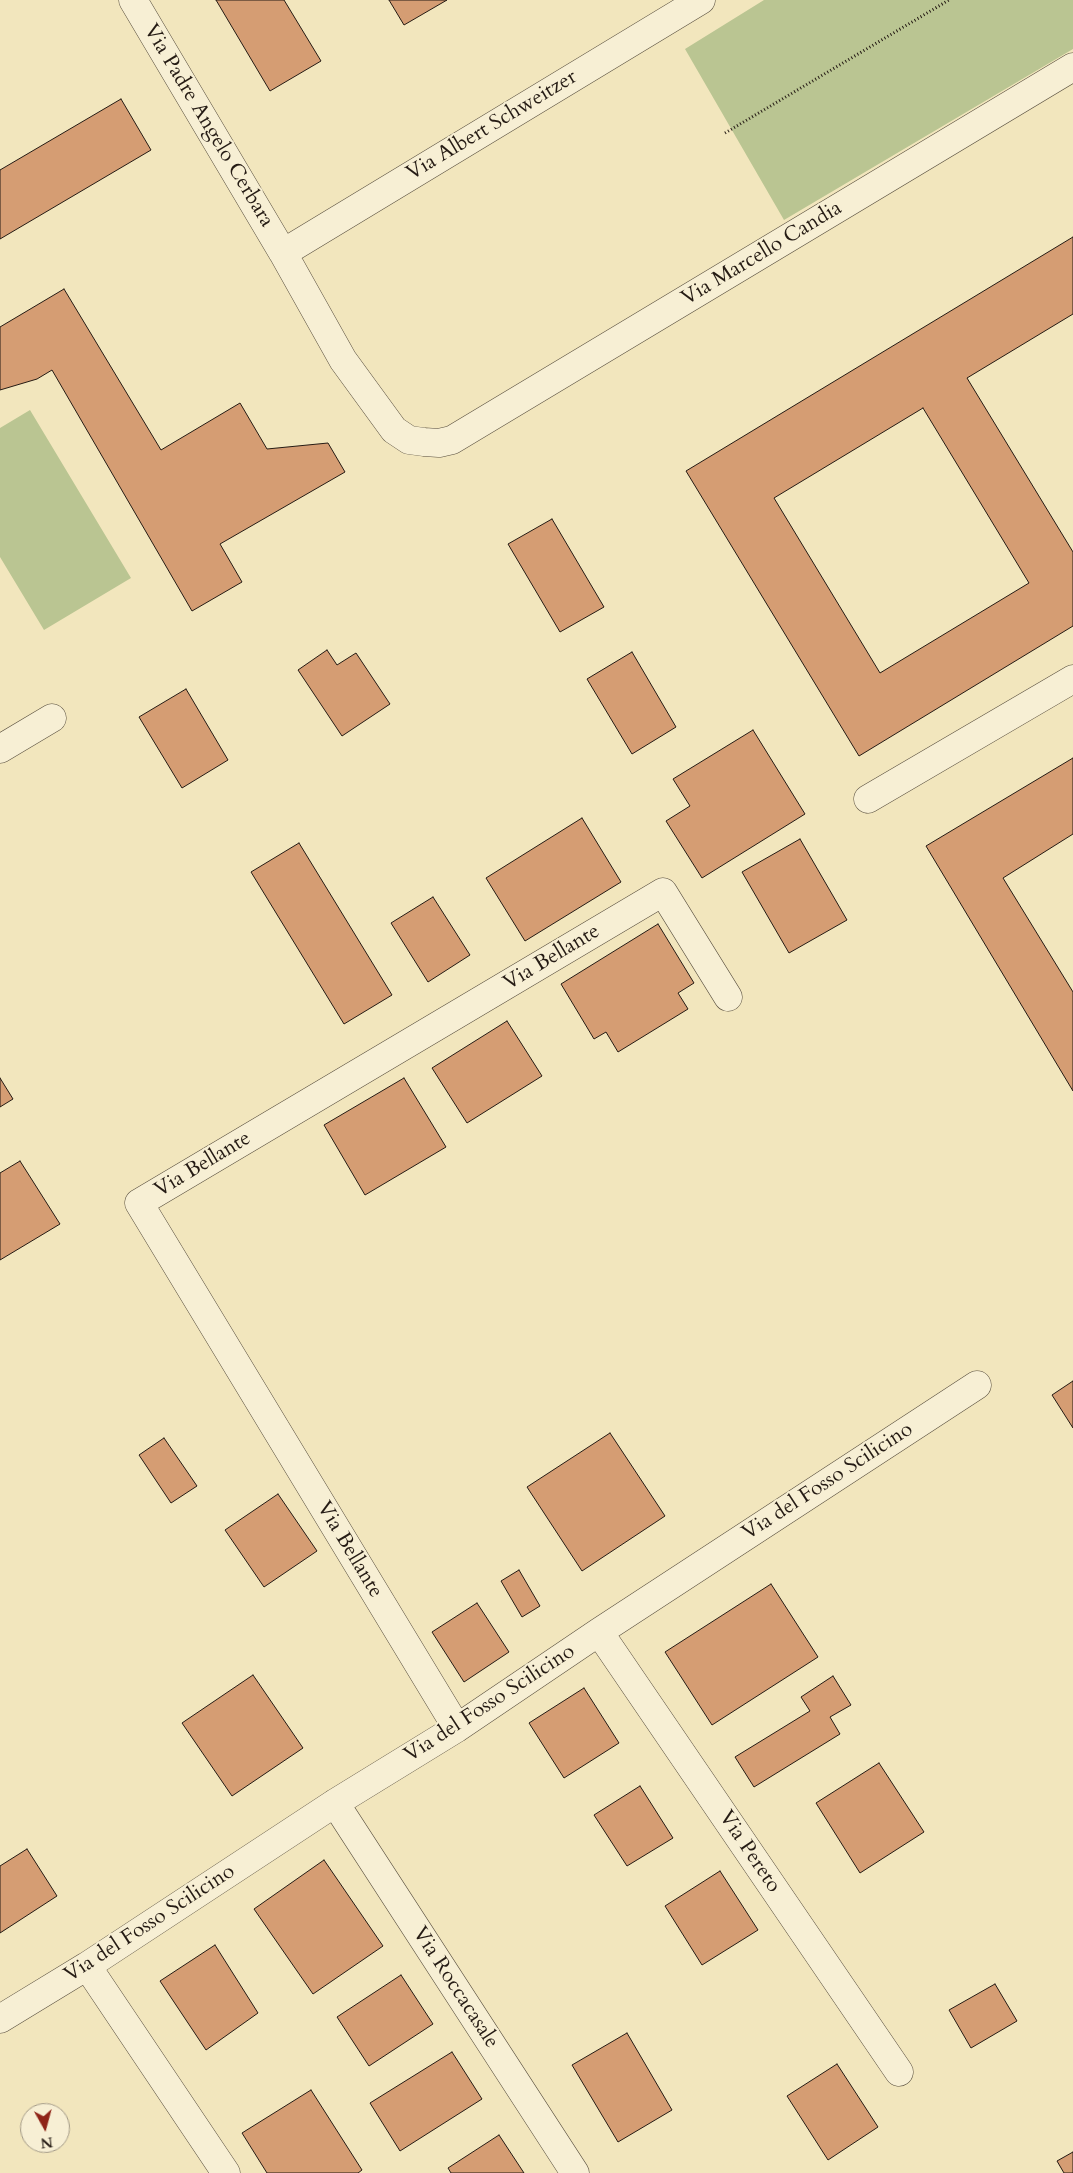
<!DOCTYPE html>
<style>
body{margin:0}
#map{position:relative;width:1073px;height:2173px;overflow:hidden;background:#f2e6bd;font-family:Cardo,serif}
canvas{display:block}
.north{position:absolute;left:20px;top:2103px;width:50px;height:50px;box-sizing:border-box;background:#f7efd4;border:1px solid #a39a87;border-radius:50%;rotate:173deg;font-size:14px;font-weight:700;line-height:20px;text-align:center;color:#251b14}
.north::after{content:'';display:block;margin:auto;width:18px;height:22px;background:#8f2418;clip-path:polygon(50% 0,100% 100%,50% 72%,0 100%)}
</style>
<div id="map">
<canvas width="1073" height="2173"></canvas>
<div class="north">N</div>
</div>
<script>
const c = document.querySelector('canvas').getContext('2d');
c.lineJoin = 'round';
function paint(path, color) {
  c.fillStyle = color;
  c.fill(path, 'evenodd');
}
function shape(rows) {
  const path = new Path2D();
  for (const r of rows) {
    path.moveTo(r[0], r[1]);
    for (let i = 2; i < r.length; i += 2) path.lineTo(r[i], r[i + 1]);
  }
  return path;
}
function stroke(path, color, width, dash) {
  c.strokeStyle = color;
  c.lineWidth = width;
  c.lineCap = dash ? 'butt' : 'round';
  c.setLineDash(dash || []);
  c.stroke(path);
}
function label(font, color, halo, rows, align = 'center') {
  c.font = font + ' Cardo,serif';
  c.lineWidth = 4;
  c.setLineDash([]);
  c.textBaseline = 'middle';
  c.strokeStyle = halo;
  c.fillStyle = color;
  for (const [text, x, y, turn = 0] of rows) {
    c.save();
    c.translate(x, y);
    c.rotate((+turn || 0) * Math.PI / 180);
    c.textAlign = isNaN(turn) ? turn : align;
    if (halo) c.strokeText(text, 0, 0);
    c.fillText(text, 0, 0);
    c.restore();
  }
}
paint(shape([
 [764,0,1073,0,1073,49,784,220,685,49],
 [30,410,131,578,44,630,0,557,0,428]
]), '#bac592');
const building = shape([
 [216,0,284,0,321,61,270,91,216,0],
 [389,0,447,0,404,25,389,0],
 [121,99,151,150,0,239,0,170,121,99],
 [1073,237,1073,314,967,378,1073,552,1073,626,859,756,686,471,1073,237],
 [923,408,1029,583,880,673,774,498,923,408],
 [64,289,161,450,240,403,267,449,328,443,345,472,220,544,242,582,192,611,52,370,37,379,0,390,0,327,64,289],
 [552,519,604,607,560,632,508,544,552,519],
 [327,650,337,665,356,653,390,704,342,736,298,670,327,650],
 [632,652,676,727,632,754,587,679,632,652],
 [186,689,228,760,182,788,139,717,186,689],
 [753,730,805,814,702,878,666,821,690,806,673,779,753,730],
 [1073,758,1073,834,1003,878,1073,992,1073,1091,926,846,1073,758],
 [582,818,621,882,525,941,486,878,582,818],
 [800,839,847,920,789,953,742,872,800,839],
 [299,843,392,995,344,1024,251,872,299,843],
 [433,897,470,955,428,982,391,923,433,897],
 [658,924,694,983,678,993,688,1009,618,1052,606,1032,594,1039,561,984,658,924],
 [507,1021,542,1076,467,1123,432,1068,507,1021],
 [0,1078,13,1099,0,1107,0,1078],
 [404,1078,446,1147,365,1195,324,1125,404,1078],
 [20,1161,60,1224,0,1260,0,1173,20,1161],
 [1073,1381,1073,1428,1052,1395,1073,1381],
 [610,1433,665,1516,582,1571,527,1487,610,1433],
 [164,1438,197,1486,171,1503,139,1455,164,1438],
 [278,1494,317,1551,264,1587,225,1530,278,1494],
 [519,1570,540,1606,522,1617,501,1581,519,1570],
 [771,1584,818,1657,712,1725,665,1652,771,1584],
 [477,1603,509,1652,464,1682,432,1632,477,1603],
 [253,1675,303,1748,232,1796,182,1723,253,1675],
 [833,1676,851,1705,830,1717,840,1734,754,1787,735,1757,810,1711,801,1697,833,1676],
 [584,1688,619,1743,564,1778,529,1723,584,1688],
 [879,1763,924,1832,860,1873,816,1803,879,1763],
 [640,1786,673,1838,627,1866,594,1815,640,1786],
 [27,1849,57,1896,0,1933,0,1866,27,1849],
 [324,1860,383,1946,313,1994,254,1909,324,1860],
 [720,1871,758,1930,702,1965,665,1906,720,1871],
 [215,1945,258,2013,206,2050,160,1981,215,1945],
 [401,1975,433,2024,369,2066,337,2017,401,1975],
 [995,1984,1017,2021,971,2048,949,2010,995,1984],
 [627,2033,672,2110,618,2142,572,2065,627,2033],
 [452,2052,482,2099,400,2151,370,2103,452,2052],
 [837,2064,878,2127,828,2160,787,2096,837,2064],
 [311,2090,362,2170,358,2173,267,2173,242,2133,311,2090],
 [499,2135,524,2173,451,2173,448,2168,499,2135],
 [1073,2152,1073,2173,1064,2173,1057,2161,1073,2152]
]);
paint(building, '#d59d73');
stroke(building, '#251b14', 1);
const minor = shape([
 [133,0,283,253,343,360,394,430,409,440,424,442,439,443,452,440,1073,67],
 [283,253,701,0],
 [0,749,52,718],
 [868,799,1073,679],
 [599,1632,899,2072],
 [457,1728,139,1203,663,892,728,997],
 [335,1803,575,2173],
 [87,1966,226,2173],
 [0,2019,87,1966,335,1803,457,1728,599,1632,977,1385]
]);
stroke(minor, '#584e3e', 29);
stroke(shape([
 [725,133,949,0]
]), '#251b14', 3, [1, 2.5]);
stroke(minor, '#f7efd4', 28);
label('21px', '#251b14', '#f7efd4', [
 ["Via Padre Angelo Cerbara",208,126,59],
 ["Via Albert Schweitzer",492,126,-31],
 ["Via Marcello Candia",762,254,-31],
 ["Via Bellante",552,958,-31],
 ["Via Bellante",203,1165,-31],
 ["Via del Fosso Scilicino",828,1482,-33],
 ["Via Bellante",349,1550,59],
 ["Via del Fosso Scilicino",490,1704,-33],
 ["Via Pereto",749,1852,56],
 ["Via del Fosso Scilicino",150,1924,-33],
 ["Via Roccacasale",455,1988,57]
]);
</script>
